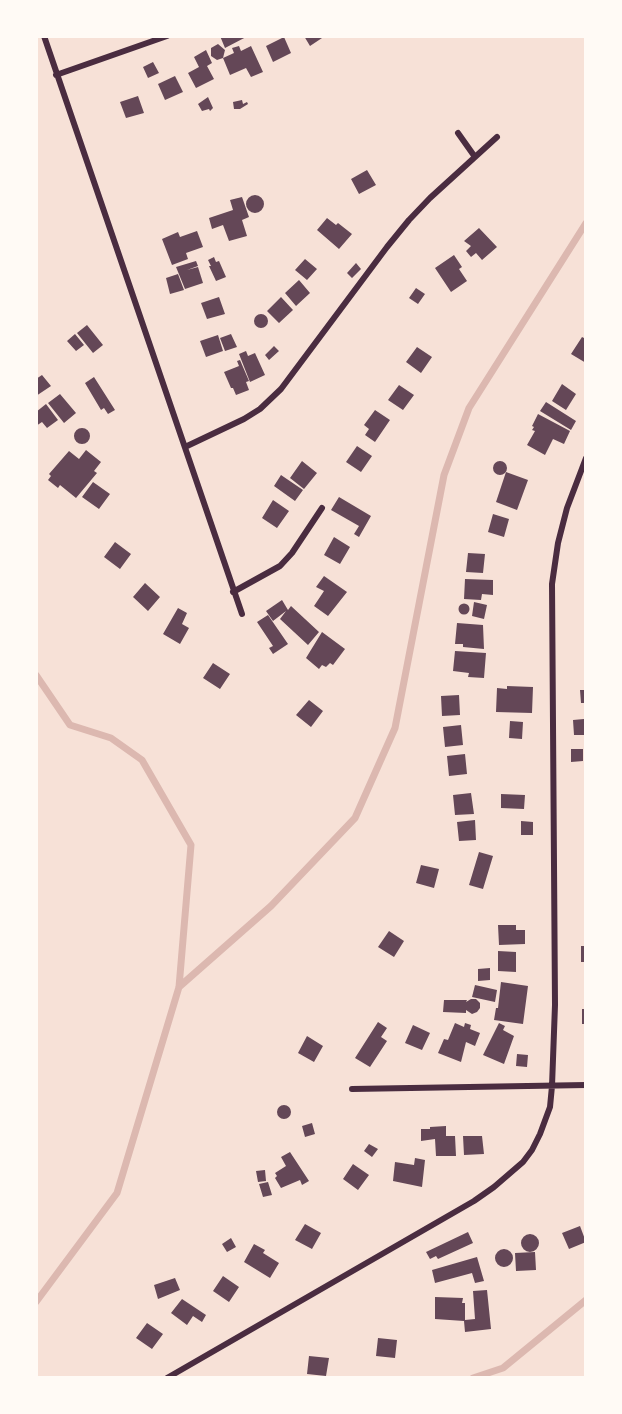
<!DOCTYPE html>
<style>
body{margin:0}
#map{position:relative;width:622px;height:1414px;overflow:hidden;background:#f7e1d7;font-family:Jost,sans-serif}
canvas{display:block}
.frame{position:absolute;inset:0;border:38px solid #fffaf5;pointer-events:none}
</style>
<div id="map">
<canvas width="622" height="1414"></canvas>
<div class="frame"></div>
</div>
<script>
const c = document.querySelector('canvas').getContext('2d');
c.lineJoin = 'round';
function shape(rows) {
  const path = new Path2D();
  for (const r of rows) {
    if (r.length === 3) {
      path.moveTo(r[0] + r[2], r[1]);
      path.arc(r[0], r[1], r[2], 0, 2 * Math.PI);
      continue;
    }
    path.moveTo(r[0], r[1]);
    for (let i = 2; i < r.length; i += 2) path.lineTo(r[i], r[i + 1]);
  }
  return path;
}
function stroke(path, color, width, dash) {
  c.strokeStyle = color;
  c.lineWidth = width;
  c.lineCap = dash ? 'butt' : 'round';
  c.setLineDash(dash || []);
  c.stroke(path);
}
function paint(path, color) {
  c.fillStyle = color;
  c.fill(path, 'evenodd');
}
stroke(shape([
 [36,675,70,725,111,738,142,760,191,845,179,987,117,1193,36,1302],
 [179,987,271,906,355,818,395,728,444,475,469,408,586,223],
 [473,1378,503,1368,586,1300]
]), '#dcb8b0', 7);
paint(shape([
 [220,36,248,36,225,48],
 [304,36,325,36,310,46],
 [284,37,291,53,273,62,266,46],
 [218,44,225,50,223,58,234,53,232,48,239,46,241,51,251,46,263,72,251,77,246,68,230,75,223,58,217,60,211,56,211,48],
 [206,50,212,63,207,66,214,79,196,88,188,73,199,67,194,57],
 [153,62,159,73,148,78,143,67],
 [175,76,183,92,165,100,158,84],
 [138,96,144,113,126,118,120,102],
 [208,97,213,108,210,111,209,109,202,111,198,104],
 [242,100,243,104,247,102,248,104,240,109,234,109,233,102],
 [367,170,376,185,359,194,351,179],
 [255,204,9],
 [242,197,249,217,242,220,247,236,229,241,223,225,212,229,209,218,233,210,230,200],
 [327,218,336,225,338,223,352,234,339,249,317,230],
 [479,228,497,247,482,260,476,253,471,257,466,251,471,246,464,241],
 [197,231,203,247,186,253,188,259,172,265,162,239,178,232,180,237],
 [454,255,462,267,459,269,467,281,451,292,435,268],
 [214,257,216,262,219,261,226,277,216,281,209,266,211,266,208,260],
 [305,259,317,269,307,280,295,270],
 [196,261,198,266,187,270,198,267,203,283,185,289,176,267],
 [356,263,361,269,352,278,347,273],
 [178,274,184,290,170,294,166,278],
 [299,280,310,293,296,306,285,293],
 [416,288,425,294,418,304,409,298],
 [219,297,225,314,207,319,201,303],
 [281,297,293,310,279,323,267,311],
 [261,321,7],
 [87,325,103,345,93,353,77,333],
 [75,334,84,345,76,351,67,341],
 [231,334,237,347,225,351,220,338],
 [218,335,223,351,206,357,200,341],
 [582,337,586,339,586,363,571,354],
 [274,346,279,351,269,360,265,355],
 [417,347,432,357,421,373,406,362],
 [246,351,248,356,255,353,265,375,250,382,239,354],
 [240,360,249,381,246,382,249,390,236,395,233,388,231,388,224,372,239,366,237,361],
 [42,375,51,386,36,396,36,379],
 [94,377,115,410,108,414,104,408,101,410,85,383],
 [562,384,576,394,566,410,552,401],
 [399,385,414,395,403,410,388,400],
 [60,394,76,413,64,423,48,403],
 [546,402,576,421,571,430,540,411],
 [46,404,58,420,47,428,42,422,36,426,36,412],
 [375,410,390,420,375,442,365,435,369,429,364,425],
 [538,414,570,431,564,444,553,439,545,455,527,445,535,431,532,430,534,427,532,426],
 [82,436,8],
 [357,446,372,456,361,472,346,462],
 [86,450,101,462,94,471,97,473,76,498,60,485,58,488,48,480,51,476,49,474,69,451,79,459],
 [500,468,7],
 [302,461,317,473,304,489,290,478],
 [506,472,528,480,517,510,496,502],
 [281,475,303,490,295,501,274,486],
 [93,482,110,494,99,509,82,497],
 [339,497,371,516,359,537,354,534,359,526,331,510],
 [273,500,289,511,277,528,262,518],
 [493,514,509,519,504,537,488,532],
 [334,537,350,547,340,564,324,555],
 [115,542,131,554,120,569,104,557],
 [468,553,485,554,483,573,466,572],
 [324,576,347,592,328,616,314,606,324,591,316,587],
 [465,579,493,580,493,595,482,594,481,600,464,599],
 [145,583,160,597,148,611,133,597],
 [282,600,288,610,291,606,319,632,308,645,280,619,286,611,273,621,266,611],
 [474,602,487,605,484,619,472,616],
 [464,609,5.5],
 [178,608,187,613,182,624,189,628,180,644,163,634],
 [268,615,288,644,273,654,269,648,273,646,257,622],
 [457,623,483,625,484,649,463,647,463,644,455,644],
 [322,632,345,649,333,665,330,663,326,667,322,665,319,669,306,658],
 [455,651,486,653,484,678,468,677,469,673,453,671],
 [213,663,230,674,220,689,203,678],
 [507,686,533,687,532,713,496,712,497,688,507,689],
 [580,690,586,690,586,703,581,703],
 [459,695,460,715,442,716,441,696],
 [309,700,323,711,311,727,296,715],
 [584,719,585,735,574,735,573,720],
 [510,721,523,722,522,739,509,738],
 [461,725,463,745,445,747,443,727],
 [571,749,583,749,583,761,571,762],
 [465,754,467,774,449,776,447,756],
 [471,793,474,814,455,815,453,795],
 [501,794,525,795,524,809,501,808],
 [475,820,476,840,459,841,457,822],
 [521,821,533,822,533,835,521,835],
 [479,852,493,856,483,889,469,885],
 [421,865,439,869,434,888,416,883],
 [498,925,516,925,516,930,525,930,525,944,499,945],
 [389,931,404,941,394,957,378,947],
 [581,946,586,946,586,962,581,962],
 [498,951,516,952,516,972,498,971],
 [490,968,490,980,478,981,478,969],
 [501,982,528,986,523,1024,494,1020,496,1008,498,1008],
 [475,985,497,990,495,1002,472,997],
 [471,999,476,999,480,1003,480,1008,477,1012,472,1014,466,1010,466,1013,443,1012,444,1000,467,1000,466,1002],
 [582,1009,586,1009,586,1024,582,1024],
 [378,1022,387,1028,381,1037,387,1041,370,1067,355,1058],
 [455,1023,464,1027,465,1023,471,1025,470,1029,480,1033,475,1046,466,1042,461,1062,438,1053,444,1039,448,1040],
 [499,1023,505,1026,503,1030,514,1036,504,1064,483,1055],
 [413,1025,430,1033,422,1050,405,1043],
 [307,1036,323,1046,314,1062,298,1053],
 [517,1054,528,1055,527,1067,516,1066],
 [284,1112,7],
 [312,1123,315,1134,305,1137,302,1126],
 [446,1126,446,1136,455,1136,456,1156,436,1156,435,1139,421,1141,421,1129,430,1129,430,1127],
 [463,1136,482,1136,484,1154,464,1155],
 [369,1144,378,1149,372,1157,364,1151],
 [290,1152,309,1181,302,1185,300,1180,281,1188,275,1178,277,1176,275,1173,286,1166,281,1157],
 [415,1158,425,1160,422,1187,393,1181,395,1162,414,1165],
 [353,1164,369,1175,358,1190,343,1179],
 [265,1170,266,1181,258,1182,256,1171],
 [268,1182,272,1195,263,1197,259,1184],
 [305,1224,321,1233,312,1249,295,1240],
 [580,1226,586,1242,569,1249,562,1233],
 [468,1232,473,1243,438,1259,436,1256,430,1259,426,1252],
 [530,1243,9],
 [231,1238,236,1247,227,1252,222,1244],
 [254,1244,265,1250,263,1253,279,1263,270,1278,244,1262],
 [504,1258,9],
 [535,1252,536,1270,516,1271,515,1253],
 [477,1257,484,1281,475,1283,472,1273,435,1283,432,1270],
 [223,1276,239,1287,229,1302,213,1291],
 [175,1278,180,1290,158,1299,154,1285],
 [487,1290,491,1329,465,1332,464,1321,435,1319,435,1297,463,1298,462,1303,465,1303,465,1320,475,1319,473,1291],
 [182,1299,206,1315,202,1322,193,1316,187,1325,171,1313],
 [147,1323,163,1334,152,1349,136,1338],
 [378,1338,397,1340,395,1358,376,1356],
 [309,1356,329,1358,326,1376,307,1374]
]), '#644757');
stroke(shape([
 [44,36,242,614],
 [56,75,167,36],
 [458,133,475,157],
 [185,447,244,419,260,409,281,389,387,247,409,220,430,198,497,137],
 [233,592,280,566,292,553,322,508],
 [352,1089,586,1085],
 [167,1378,474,1201,494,1187,523,1162,532,1150,540,1134,550,1107,552,1086,555,1005,552,584,558,543,567,508,586,458]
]), '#4a2c40', 6);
</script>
